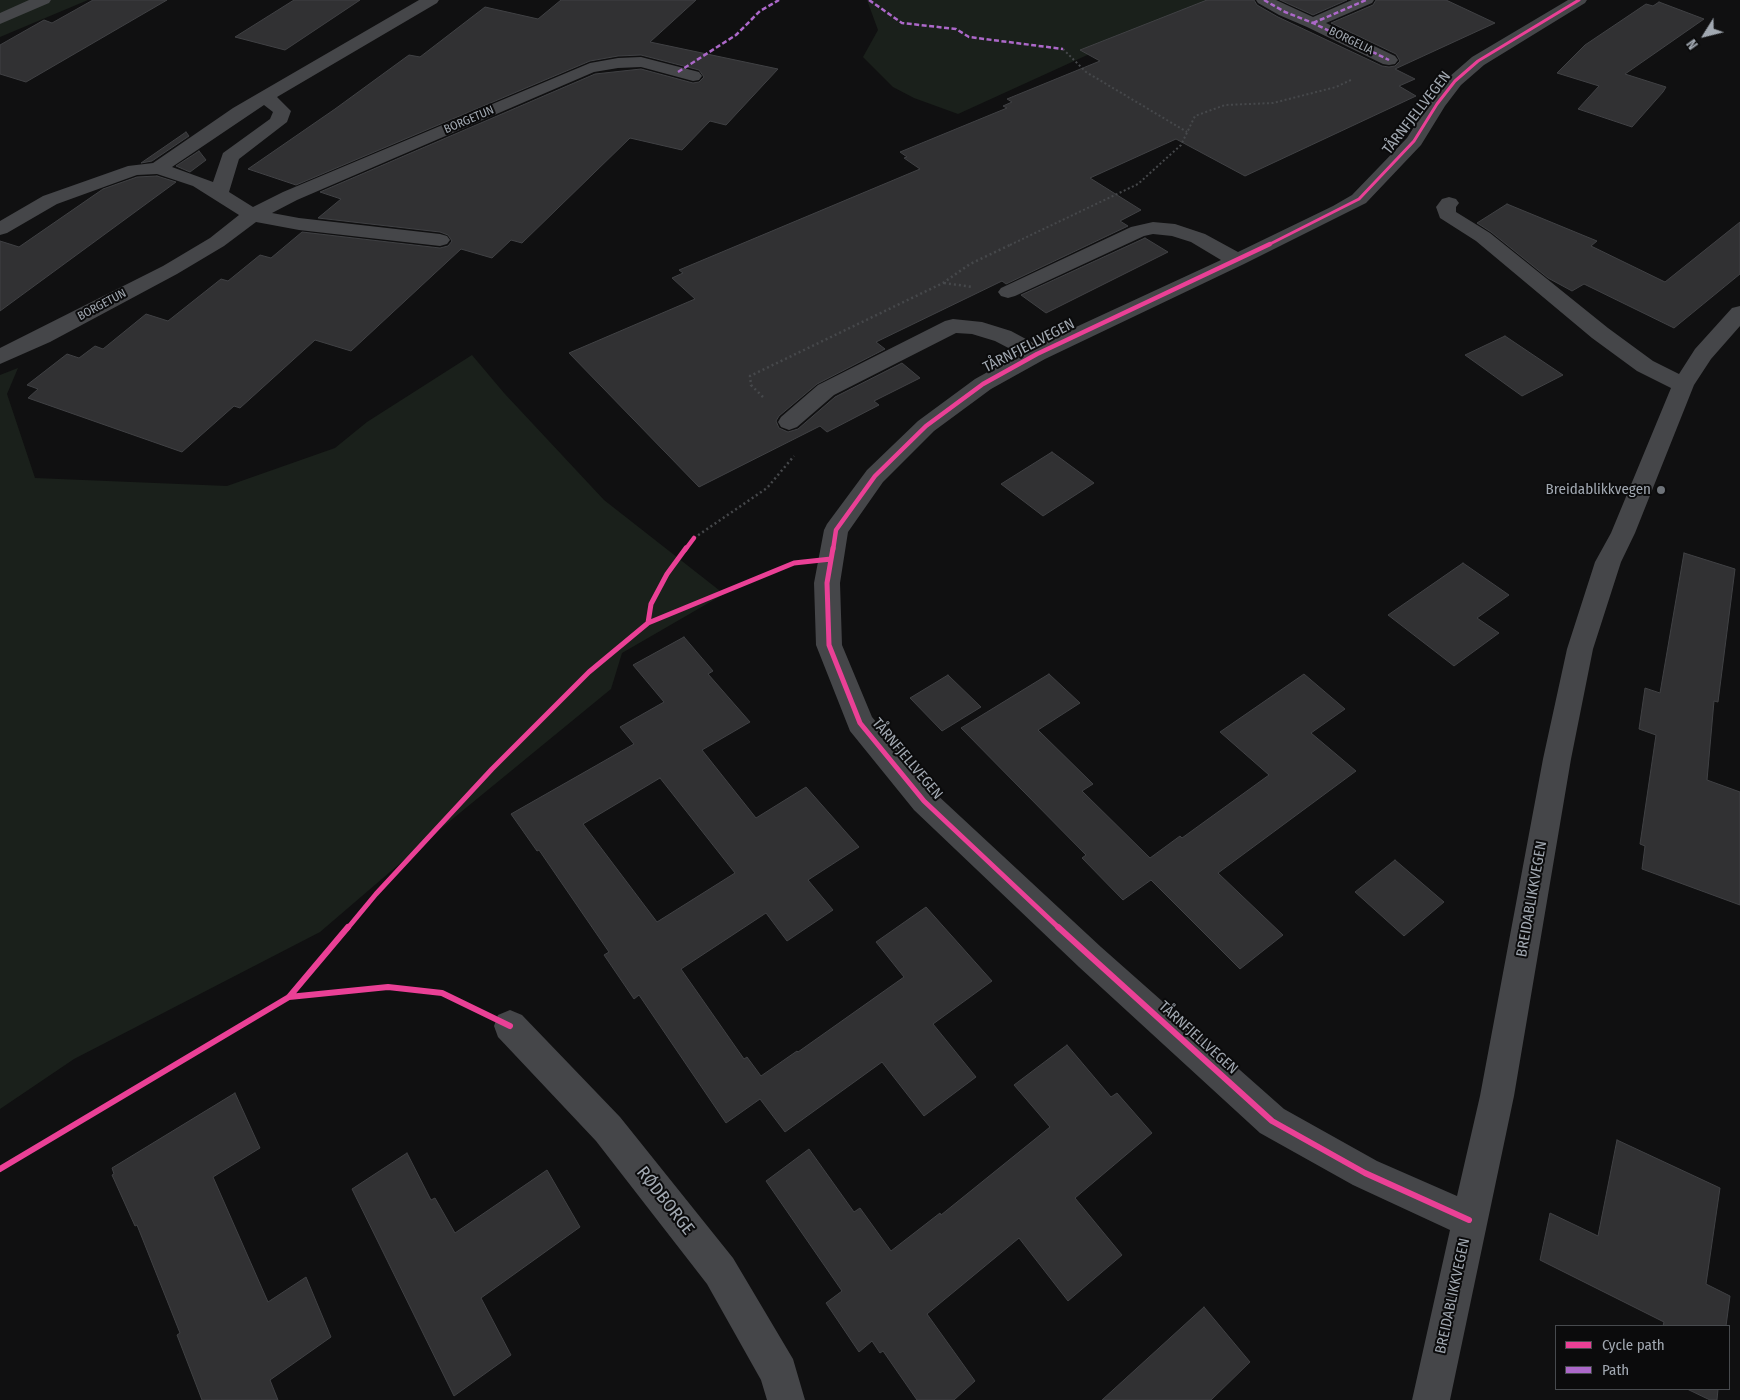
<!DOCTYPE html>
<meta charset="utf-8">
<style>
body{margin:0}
#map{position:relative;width:1740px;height:1400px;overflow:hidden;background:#101011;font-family:"Fira Sans Condensed",sans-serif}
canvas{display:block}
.legend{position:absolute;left:1555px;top:1325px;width:175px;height:65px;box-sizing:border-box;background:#0b0b0c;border:1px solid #474a4e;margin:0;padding:6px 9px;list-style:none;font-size:15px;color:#a1a8b1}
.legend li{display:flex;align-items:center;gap:10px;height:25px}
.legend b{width:25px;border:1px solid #474a4e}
.north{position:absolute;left:1680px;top:10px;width:50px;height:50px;-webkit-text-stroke:4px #0b0b0c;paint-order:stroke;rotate:234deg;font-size:14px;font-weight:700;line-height:20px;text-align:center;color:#a1a8b1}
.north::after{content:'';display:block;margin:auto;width:18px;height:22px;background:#a1a8b1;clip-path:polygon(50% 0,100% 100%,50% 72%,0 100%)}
</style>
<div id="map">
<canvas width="1740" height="1400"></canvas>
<ul class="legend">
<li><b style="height:6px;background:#ea4096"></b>Cycle path</li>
<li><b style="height:6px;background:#ac68c9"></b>Path</li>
</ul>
<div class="north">N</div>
</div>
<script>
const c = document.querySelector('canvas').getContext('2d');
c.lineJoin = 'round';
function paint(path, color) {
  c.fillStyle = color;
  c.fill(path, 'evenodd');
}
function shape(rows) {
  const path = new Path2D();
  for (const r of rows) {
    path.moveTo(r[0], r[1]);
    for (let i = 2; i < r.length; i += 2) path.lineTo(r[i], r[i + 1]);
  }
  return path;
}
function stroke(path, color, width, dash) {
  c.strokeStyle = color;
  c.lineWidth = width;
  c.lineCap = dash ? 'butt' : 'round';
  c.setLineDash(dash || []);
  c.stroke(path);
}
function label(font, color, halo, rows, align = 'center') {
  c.font = font + ' "Fira Sans Condensed",sans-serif';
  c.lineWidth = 4;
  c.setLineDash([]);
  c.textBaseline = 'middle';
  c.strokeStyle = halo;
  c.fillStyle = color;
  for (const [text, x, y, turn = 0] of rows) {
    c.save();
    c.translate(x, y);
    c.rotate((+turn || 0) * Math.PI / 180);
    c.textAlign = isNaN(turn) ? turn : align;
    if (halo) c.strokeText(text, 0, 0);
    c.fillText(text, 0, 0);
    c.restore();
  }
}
paint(shape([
 [0,0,88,0,0,37],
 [867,0,1216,0,1118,41,958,114,914,98,893,87,863,57,878,30],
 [472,355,504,393,604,500,724,594,622,653,611,689,439,830,320,932,74,1059,0,1109,0,375,18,368,7,394,35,478,227,486,335,448,367,422]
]), '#1a201b');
const building = shape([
 [93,0,167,0,26,82,0,74,0,45,44,20,52,23,93,0],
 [294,0,360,0,285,50,235,37,294,0],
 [561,0,696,0,650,42,778,69,726,125,710,121,682,150,630,138,522,243,511,240,492,258,461,249,351,351,315,340,240,408,234,406,182,452,28,398,38,389,27,385,67,354,79,358,95,346,103,349,146,314,168,321,221,279,228,281,260,255,271,258,302,232,440,248,448,246,452,241,448,235,440,232,318,218,341,199,320,192,595,74,641,69,693,83,699,82,704,77,699,70,641,55,618,56,590,61,296,185,248,169,335,109,409,55,420,57,485,7,538,19,561,0],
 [1207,0,1254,0,1257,5,1278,17,1382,66,1389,67,1395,66,1400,61,1396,54,1331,23,1373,5,1376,0,1446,0,1495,23,1395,69,1415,79,1399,86,1416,96,1245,176,1176,139,1090,178,1141,210,1120,221,1128,226,1006,284,1002,281,876,342,885,349,817,384,779,416,776,421,779,428,788,432,798,429,835,397,902,363,920,378,874,401,879,405,827,432,820,426,699,487,569,353,695,299,672,278,683,273,679,270,920,169,904,158,907,157,900,152,1007,108,1003,106,1012,102,1007,99,1100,61,1080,50,1207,0],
 [1280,0,1347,0,1313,15,1280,0],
 [1659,2,1704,19,1625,74,1666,87,1663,92,1632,127,1578,109,1599,86,1557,73,1585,45,1646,4,1653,6,1659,2],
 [186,132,189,136,152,161,141,163,186,132],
 [199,151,206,160,190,172,176,166,199,151],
 [157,176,176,182,0,311,0,241,19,247,103,189,137,177,157,176],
 [1507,204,1597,241,1591,246,1665,282,1740,222,1740,274,1674,328,1584,284,1572,291,1548,278,1491,232,1477,223,1507,204],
 [1145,238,1168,252,1046,313,1021,295,1145,238],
 [1505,336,1563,375,1522,396,1465,355,1505,336],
 [1052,452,1094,483,1043,516,1001,484,1052,452],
 [1684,553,1735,569,1718,702,1714,701,1707,780,1740,792,1740,905,1642,869,1645,846,1640,844,1656,735,1639,729,1645,688,1660,693,1684,553],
 [1463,563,1509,595,1477,618,1499,633,1454,666,1388,615,1463,563],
 [684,637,713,671,708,674,750,722,702,750,756,818,806,787,859,847,808,880,833,910,787,941,766,913,681,969,744,1059,747,1057,761,1076,797,1051,798,1052,904,977,876,942,926,907,992,981,933,1024,976,1077,924,1116,882,1062,785,1132,760,1099,726,1123,639,995,634,999,604,955,609,952,539,850,537,851,511,814,634,744,620,727,664,702,633,665,684,637],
 [660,778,735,873,657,922,583,824,660,778],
 [1049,674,1080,703,1038,730,1093,784,1082,791,1150,858,1180,836,1182,838,1269,775,1220,732,1304,674,1345,709,1311,733,1356,771,1218,873,1283,935,1240,969,1151,880,1123,900,1082,858,1086,855,961,728,1049,674],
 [948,675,981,707,942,731,910,698,948,675],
 [1395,860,1444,902,1404,936,1355,892,1395,860],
 [1067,1045,1111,1097,1117,1093,1152,1133,1075,1198,1122,1255,1068,1301,1019,1238,927,1314,975,1381,954,1400,917,1400,883,1351,880,1353,872,1341,859,1352,826,1303,842,1291,766,1181,809,1149,854,1212,860,1208,891,1251,940,1213,941,1215,1050,1127,1014,1085,1067,1045],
 [235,1093,260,1148,213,1177,268,1302,306,1277,331,1337,270,1380,278,1400,202,1400,177,1335,180,1333,137,1225,135,1226,112,1175,114,1174,112,1168,235,1093],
 [1617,1140,1720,1188,1706,1284,1730,1296,1726,1326,1663,1326,1664,1322,1540,1260,1550,1213,1598,1236,1617,1140],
 [407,1153,431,1200,435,1198,455,1233,547,1170,580,1227,481,1298,511,1355,454,1396,352,1189,407,1153],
 [1204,1307,1250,1362,1211,1400,1102,1400,1204,1307],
 [1687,1389,1718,1389,1717,1400,1710,1400,1687,1389]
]);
paint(building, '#313133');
stroke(building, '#404144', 1);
stroke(shape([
 [1063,49,1086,72,1187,132],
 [1010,245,1138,184,1181,145,1195,116,1225,105,1273,103,1336,87,1353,79]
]), '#46484b', 2, [2, 2.5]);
stroke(shape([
 [944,283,973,287],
 [763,397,751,385,750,376,943,283,970,264,1012,244],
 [694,538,767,488,794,456]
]), '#46484b', 2.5, [2, 3]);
paint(shape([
 [29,0,51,0,49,3,0,24,0,13,29,0],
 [419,0,439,0,437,3,277,97,291,111,287,122,239,159,229,192,253,207,283,192,590,63,618,58,641,57,699,72,702,76,699,80,693,81,641,67,618,68,594,72,297,200,272,213,299,218,440,234,447,236,450,240,447,244,440,246,299,230,256,222,224,246,177,274,50,342,0,364,0,348,163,266,210,238,239,215,193,186,157,174,137,175,57,204,7,233,0,235,0,221,43,196,128,166,153,163,233,108,419,0],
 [264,105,273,112,270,119,223,153,213,182,172,167,264,105],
 [1256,0,1276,0,1313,17,1352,0,1374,0,1372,3,1326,23,1395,56,1398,60,1395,64,1389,65,1383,64,1307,27,1279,15,1258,3,1256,0],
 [1568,0,1587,0,1585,3,1484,65,1461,85,1445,106,1421,145,1366,203,1244,264,1045,359,991,389,934,431,883,482,848,532,840,583,842,645,872,717,934,792,1101,947,1284,1109,1377,1161,1457,1196,1480,1096,1543,759,1567,649,1595,562,1611,533,1671,388,1637,371,1592,338,1476,241,1440,218,1436,207,1442,199,1449,197,1456,199,1459,203,1456,207,1456,212,1490,233,1608,328,1653,361,1679,374,1695,349,1732,308,1740,306,1740,326,1711,359,1694,385,1635,533,1621,562,1593,649,1571,759,1514,1096,1450,1400,1412,1400,1450,1230,1353,1185,1260,1133,1079,967,914,810,850,731,816,645,814,583,824,530,827,524,867,470,918,421,975,379,1020,354,995,341,972,334,956,333,834,395,797,427,789,430,781,427,778,422,781,417,818,385,945,321,953,319,982,322,1011,331,1037,345,1221,260,1191,242,1172,236,1153,234,1144,236,1015,296,1008,298,1001,296,998,292,1001,288,1131,227,1153,222,1175,224,1205,234,1238,252,1333,206,1352,195,1407,138,1431,100,1449,77,1472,57,1568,0],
 [510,1010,522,1015,620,1117,733,1258,793,1359,805,1400,767,1400,761,1380,707,1284,596,1141,498,1037,494,1026,498,1015,510,1010]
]), '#454649');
stroke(shape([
 [869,0,902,23,956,29,969,37,1063,49],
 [1264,0,1285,12,1313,23,1389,60],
 [1313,23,1366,0],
 [678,72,736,35,760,11,779,0]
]), '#ac68c9', 2.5, [5, 2.5]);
stroke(shape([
 [1268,245,1359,199,1414,141,1437,104,1455,81,1478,61,1579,0]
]), '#ea4096', 3);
stroke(shape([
 [685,550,694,538],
 [833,550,836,530,875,476,926,426,983,384,1037,354,1270,244]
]), '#ea4096', 4.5);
stroke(shape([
 [833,548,827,583,829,645,860,723,924,801,1060,929],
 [648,623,651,604,667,574,686,548],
 [347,929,376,894,492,769,589,672,648,623,794,563,831,559]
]), '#ea4096', 5);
stroke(shape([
 [1058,927,1272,1121,1365,1173,1469,1220],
 [289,997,388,987,442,993,510,1026],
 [0,1169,289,997,348,927]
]), '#ea4096', 6);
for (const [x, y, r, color] of [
 [1661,490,5,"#6e7379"]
]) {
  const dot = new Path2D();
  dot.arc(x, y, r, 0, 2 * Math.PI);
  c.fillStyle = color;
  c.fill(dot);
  stroke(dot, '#0b0b0c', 2);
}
label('12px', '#a1a8b1', '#0b0b0c', [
 ["BORGELIA",1351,41,26],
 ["BORGETUN",469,120,-23],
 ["BORGETUN",102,305,-28]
]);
label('15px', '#a1a8b1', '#0b0b0c', [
 ["TÅRNFJELLVEGEN",1417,113,-52],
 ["TÅRNFJELLVEGEN",1029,346,-27],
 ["TÅRNFJELLVEGEN",907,759,50],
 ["BREIDABLIKKVEGEN",1532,899,-80],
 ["TÅRNFJELLVEGEN",1198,1038,42],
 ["BREIDABLIKKVEGEN",1453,1296,-78]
]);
label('15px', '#a1a8b1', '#0b0b0c', [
 ["Breidablikkvegen",1651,490]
], 'right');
label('18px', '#a1a8b1', '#0b0b0c', [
 ["RØDBORGE",665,1201,52]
]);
</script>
